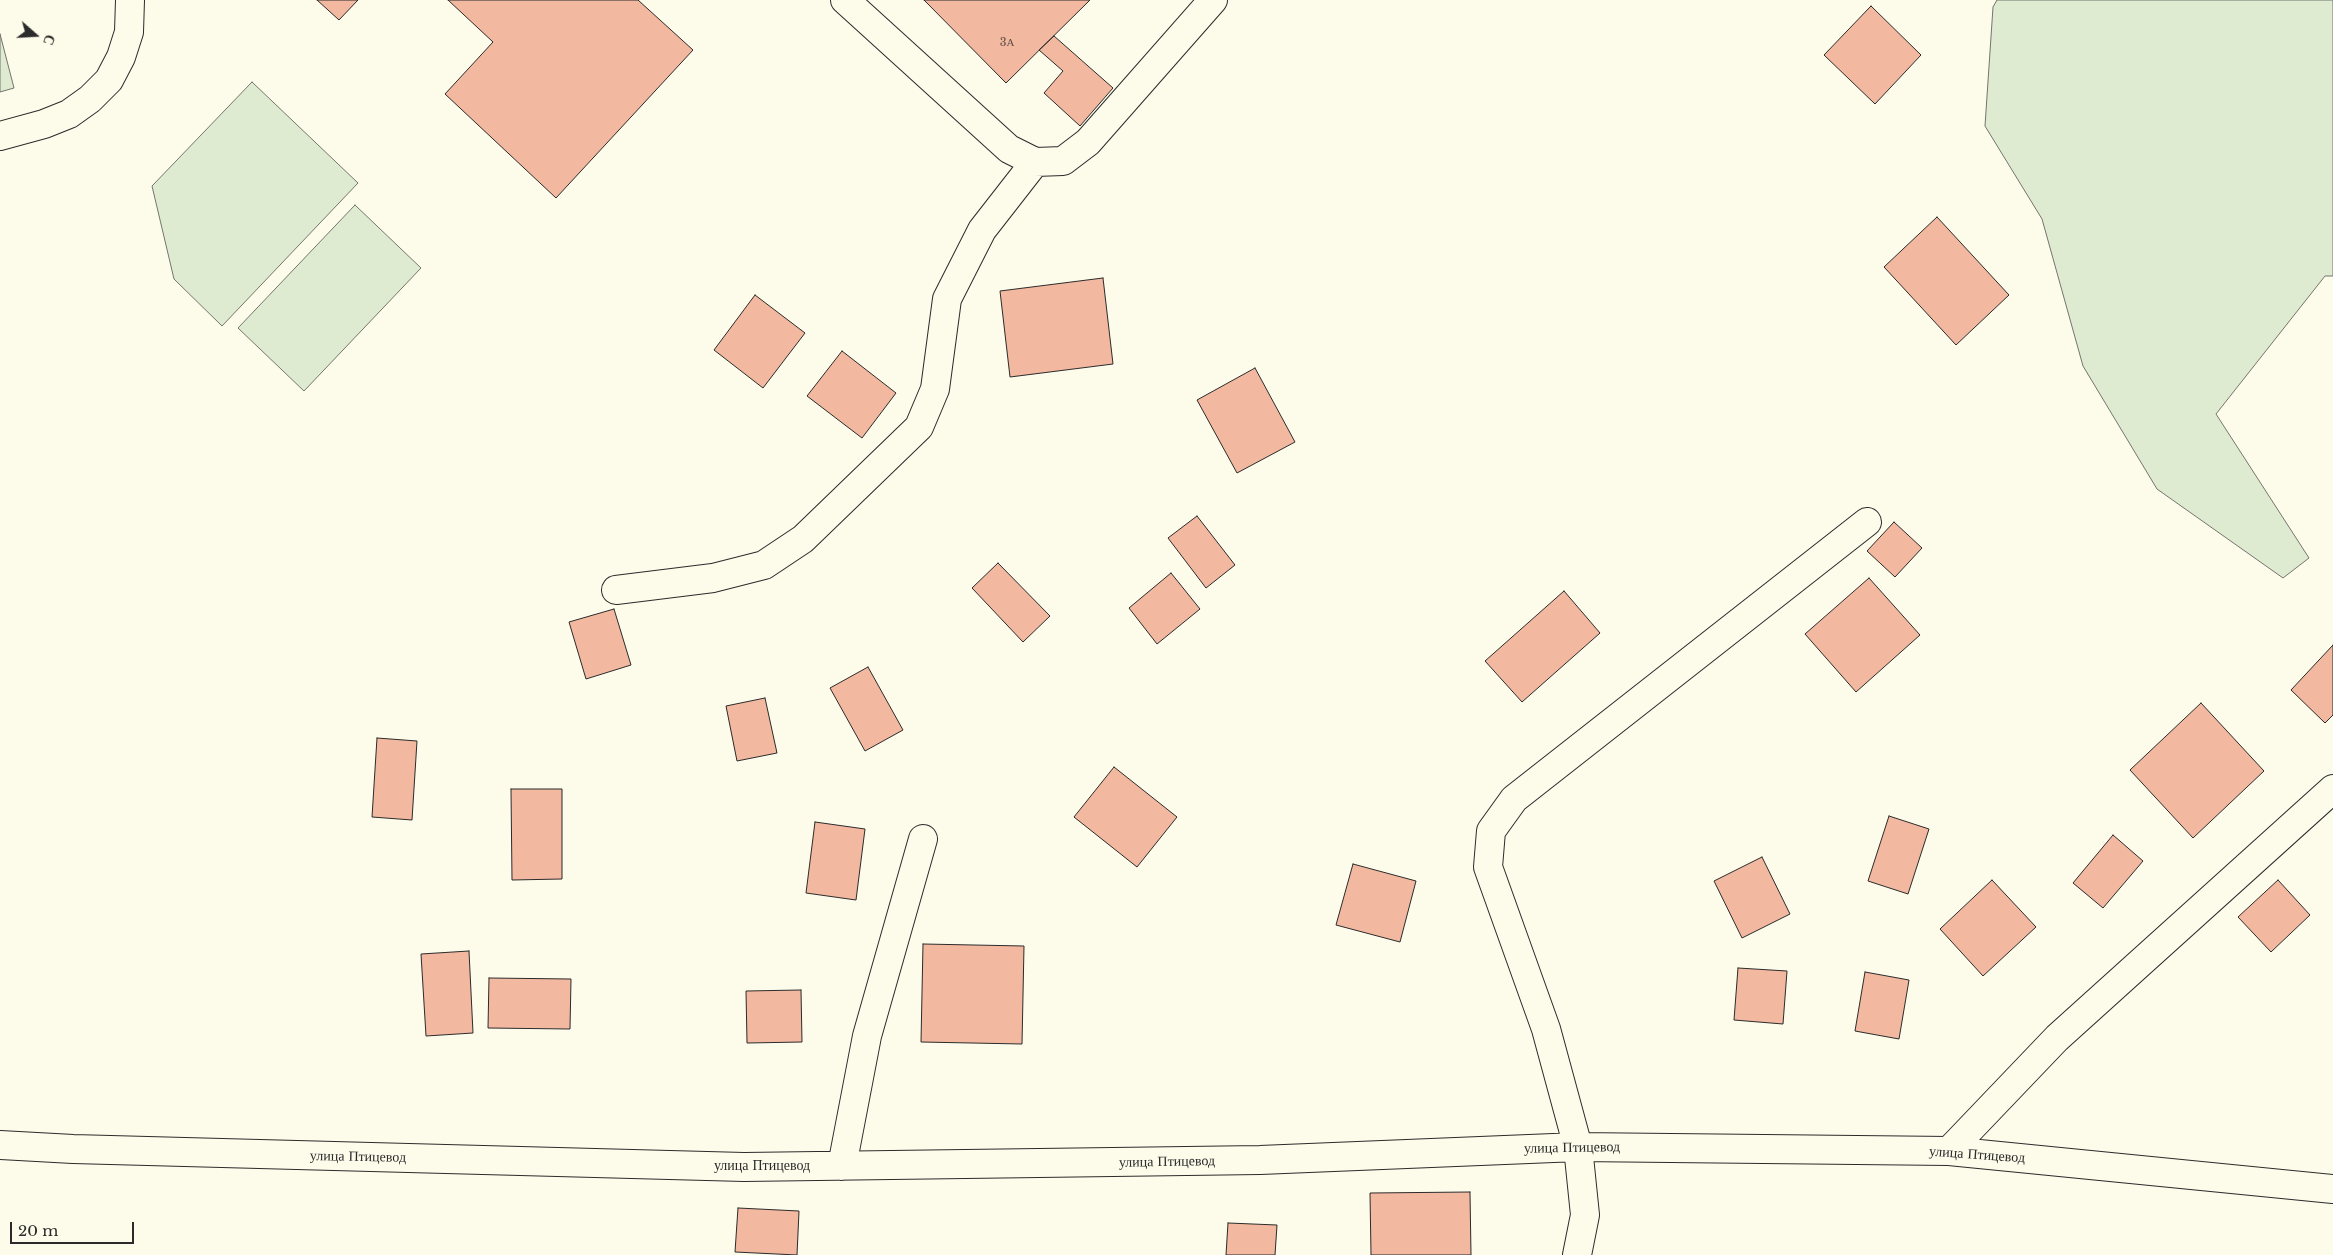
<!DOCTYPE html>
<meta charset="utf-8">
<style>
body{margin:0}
#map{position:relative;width:2333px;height:1255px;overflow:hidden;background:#fdfbea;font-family:"Libre Baskerville",serif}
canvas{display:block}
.north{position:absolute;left:10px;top:10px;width:50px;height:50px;-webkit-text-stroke:4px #fdfbea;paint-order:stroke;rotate:109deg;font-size:14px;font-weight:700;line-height:20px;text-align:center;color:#2b2b2b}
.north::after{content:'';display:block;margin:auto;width:18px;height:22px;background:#2b2b2b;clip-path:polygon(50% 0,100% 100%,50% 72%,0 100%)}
.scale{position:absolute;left:10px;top:1222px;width:124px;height:22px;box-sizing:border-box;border:2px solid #2b2b2b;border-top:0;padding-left:6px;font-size:15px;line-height:18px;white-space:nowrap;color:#2b2b2b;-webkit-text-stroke:4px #fdfbea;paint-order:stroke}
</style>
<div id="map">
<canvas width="2333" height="1255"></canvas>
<div class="north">С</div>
<div class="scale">20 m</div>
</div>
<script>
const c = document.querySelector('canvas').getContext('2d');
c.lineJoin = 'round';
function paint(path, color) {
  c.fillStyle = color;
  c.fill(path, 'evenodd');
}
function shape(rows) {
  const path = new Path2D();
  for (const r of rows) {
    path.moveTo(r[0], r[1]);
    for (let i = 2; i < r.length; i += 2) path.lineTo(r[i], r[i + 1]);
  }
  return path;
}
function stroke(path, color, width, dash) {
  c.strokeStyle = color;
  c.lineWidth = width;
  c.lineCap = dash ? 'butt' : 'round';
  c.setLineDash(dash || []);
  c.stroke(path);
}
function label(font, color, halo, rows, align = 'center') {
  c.font = font + ' "Libre Baskerville",serif';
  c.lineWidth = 4;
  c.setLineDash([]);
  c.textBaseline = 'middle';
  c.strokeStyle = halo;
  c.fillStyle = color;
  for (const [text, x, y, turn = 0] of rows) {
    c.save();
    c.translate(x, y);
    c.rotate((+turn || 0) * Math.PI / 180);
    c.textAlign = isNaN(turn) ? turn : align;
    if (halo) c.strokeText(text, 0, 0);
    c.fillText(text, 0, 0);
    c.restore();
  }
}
const green = shape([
 [1997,0,2333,0,2333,276,2325,276,2216,414,2309,558,2283,578,2157,489,2083,366,2042,219,1985,126,1993,7,1997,0],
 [0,34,14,88,0,92,0,34],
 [252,82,358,183,222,326,174,279,152,186,252,82],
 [355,205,421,268,304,391,238,328,355,205]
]);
paint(green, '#deebd1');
stroke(green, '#74746e', 1);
const building = shape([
 [317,0,358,0,339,20,317,0],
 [448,0,638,0,693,50,556,198,445,94,493,42,448,0],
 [924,0,1090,0,1006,83,924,0],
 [1871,6,1921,55,1875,104,1824,55,1871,6],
 [1054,36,1113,88,1080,126,1044,93,1063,71,1039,50,1054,36],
 [1937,217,2009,295,1956,345,1884,267,1937,217],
 [1103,278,1113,364,1010,377,1000,291,1103,278],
 [755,295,805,333,763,388,714,350,755,295],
 [842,351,896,393,862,438,807,396,842,351],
 [1255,368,1295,442,1237,473,1197,400,1255,368],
 [1197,516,1235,565,1206,588,1168,538,1197,516],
 [1894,522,1922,548,1895,577,1867,551,1894,522],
 [998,563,1050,616,1023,642,972,588,998,563],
 [1171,573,1200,609,1157,644,1129,608,1171,573],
 [1869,578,1920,635,1856,692,1805,634,1869,578],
 [1564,591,1600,633,1522,702,1485,661,1564,591],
 [614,609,631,665,586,679,569,622,614,609],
 [2333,645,2333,715,2325,723,2291,690,2333,645],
 [868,667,903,730,865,751,830,688,868,667],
 [765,698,777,753,737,761,726,706,765,698],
 [2201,703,2264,771,2193,838,2130,770,2201,703],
 [377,738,417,741,412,820,372,817,377,738],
 [1114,767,1177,817,1137,867,1074,817,1114,767],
 [511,789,562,789,562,879,512,880,511,789],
 [1889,816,1929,829,1908,894,1868,881,1889,816],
 [815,822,865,829,856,900,806,893,815,822],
 [2113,835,2143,861,2103,908,2073,883,2113,835],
 [1762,857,1790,914,1742,938,1714,881,1762,857],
 [1353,864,1416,881,1400,942,1336,925,1353,864],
 [1992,880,2036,927,1983,976,1940,929,1992,880],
 [2278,880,2310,915,2271,952,2238,917,2278,880],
 [923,944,1024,946,1022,1044,921,1042,923,944],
 [469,951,473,1033,426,1036,421,954,469,951],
 [1738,968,1787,971,1783,1024,1734,1020,1738,968],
 [1865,972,1909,980,1899,1039,1855,1031,1865,972],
 [489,978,571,979,570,1029,488,1028,489,978],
 [801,990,802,1042,747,1043,746,991,801,990],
 [1470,1192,1471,1255,1371,1255,1370,1193,1470,1192],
 [738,1208,799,1211,797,1255,735,1252,738,1208],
 [1228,1223,1277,1225,1275,1255,1226,1255,1228,1223]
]);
paint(building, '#f2b8a0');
stroke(building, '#2b2b2b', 1);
const minor = shape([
 [845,0,1009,149,1035,162,1063,161,1088,142,1213,0],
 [0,136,44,124,69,114,90,99,109,80,121,57,129,32,130,0],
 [616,590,713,578,764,565,803,539,919,427,935,389,947,299,982,230,1035,162],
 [0,1145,73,1149,744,1167,1260,1160,1578,1147,1949,1151,2333,1189],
 [1949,1151,2057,1038,2333,789],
 [842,1166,867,1036,923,839],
 [1577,1255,1585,1215,1578,1147,1546,1029,1488,867,1491,831,1514,799,1867,522]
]);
stroke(minor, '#2b2b2b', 30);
stroke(minor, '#fdfbea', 28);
label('11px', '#5d4e48', null, [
 ["3А",1007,43]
]);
label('14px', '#2b2b2b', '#fdfbea', [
 ["улица Птицевод",1572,1148,-1],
 ["улица Птицевод",1977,1155,4],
 ["улица Птицевод",358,1157,1],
 ["улица Птицевод",1167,1162,-1],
 ["улица Птицевод",762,1166]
]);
</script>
